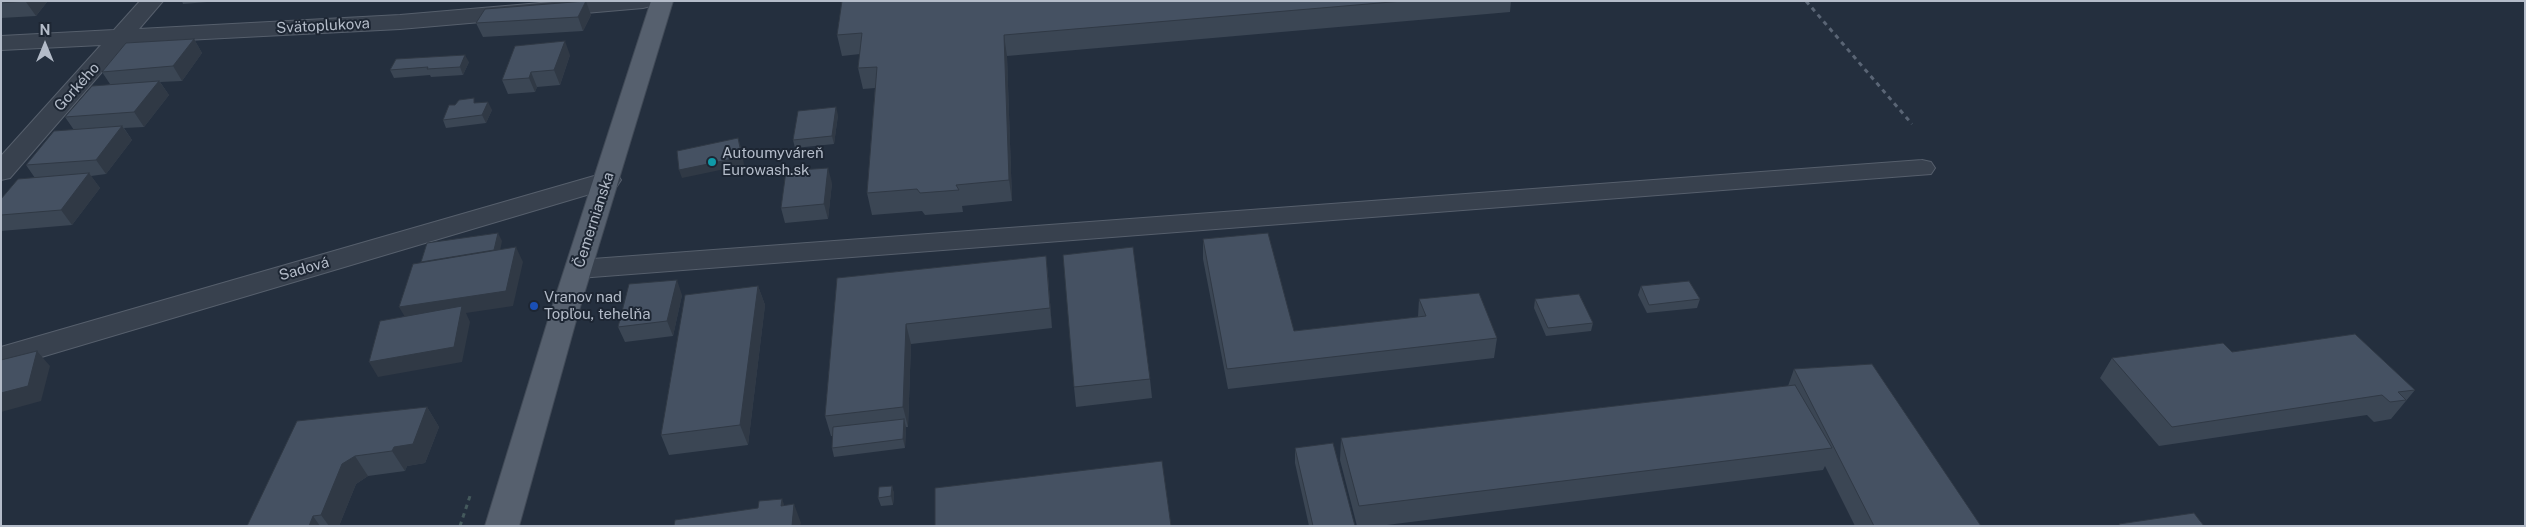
<!DOCTYPE html>
<meta charset="utf-8">
<style>
body{margin:0}
#map{position:relative;width:2526px;height:527px;overflow:hidden;background:#242f3e;font-family:"Public Sans",sans-serif}
canvas{display:block}
.frame{position:absolute;inset:0;border:2px solid #b4bcc9;pointer-events:none}
.north{position:absolute;left:20px;top:20px;width:50px;height:50px;-webkit-text-stroke:4px #1d2633;paint-order:stroke;rotate:0deg;font-size:14px;font-weight:700;line-height:20px;text-align:center;color:#b4bcc9}
.north::after{content:'';display:block;margin:auto;width:18px;height:22px;background:#b4bcc9;clip-path:polygon(50% 0,100% 100%,50% 72%,0 100%)}
</style>
<div id="map">
<canvas width="2526" height="527"></canvas>
<div class="frame"></div>
<div class="north">N</div>
</div>
<script>
const c = document.querySelector('canvas').getContext('2d');
c.lineJoin = 'round';
function shape(rows) {
  const path = new Path2D();
  for (const r of rows) {
    path.moveTo(r[0], r[1]);
    for (let i = 2; i < r.length; i += 2) path.lineTo(r[i], r[i + 1]);
  }
  return path;
}
function stroke(path, color, width, dash) {
  c.strokeStyle = color;
  c.lineWidth = width;
  c.lineCap = dash ? 'butt' : 'round';
  c.setLineDash(dash || []);
  c.stroke(path);
}
function paint(path, color) {
  c.fillStyle = color;
  c.fill(path, 'evenodd');
}
function label(font, color, halo, rows, align = 'center') {
  c.font = font + ' "Public Sans",sans-serif';
  c.lineWidth = 4;
  c.setLineDash([]);
  c.textBaseline = 'middle';
  c.strokeStyle = halo;
  c.fillStyle = color;
  for (const [text, x, y, turn = 0] of rows) {
    c.save();
    c.translate(x, y);
    c.rotate((+turn || 0) * Math.PI / 180);
    c.textAlign = isNaN(turn) ? turn : align;
    if (halo) c.strokeText(text, 0, 0);
    c.fillText(text, 0, 0);
    c.restore();
  }
}
const minor = shape([
 [140,1,163,1,139,29,400,15,564,1,654,1,651,6,643,8,400,29,127,43,10,178,1,180,1,156,101,45,1,50,1,36,114,30,140,1],
 [1922,160,1931,162,1935,168,1931,174,579,278,569,276,565,269,569,262,579,260,1922,160],
 [608,172,617,174,621,180,617,186,1,369,1,347,608,172]
]);
const major = shape([
 [651,1,673,1,577,317,519,526,485,526,549,317,651,1]
]);
stroke(minor, '#565f6c', 2);
stroke(major, '#414a57', 2);
stroke(shape([
 [460,526,471,493]
]), '#44595c', 3, [4.5, 4.5]);
paint(minor, '#38414e');
paint(major, '#56606e');
stroke(shape([
 [1806,1,1912,124]
]), '#5a6575', 3, [4.5, 4.5]);
paint(shape([
 [1,1,53,1,47,2,36,16,1,18],
 [182,1,219,1,183,4],
 [586,1,591,15,583,31,483,37,476,23],
 [842,1,1511,1,1510,12,1007,56,1012,201,962,206,963,212,925,215,922,211,872,215,867,193,875,88,863,89,858,68,860,54,842,56,837,35],
 [194,39,202,53,182,81,160,82,169,95,144,127,124,128,132,140,106,174,91,176,100,188,72,225,1,231,1,199,35,178,26,165,74,130,65,117,110,84,102,72],
 [570,55,560,85,537,87,535,92,508,94,502,80],
 [469,62,463,75,431,77,430,75,394,78,390,70],
 [476,103,492,110,486,123,446,128,443,120],
 [838,115,834,144,795,148,793,140],
 [832,183,828,219,785,223,781,208],
 [1203,239,1294,331,1418,317,1419,299,1497,338,1494,358,1228,389,1203,259],
 [1046,256,1048,276,1052,328,911,344,908,427,906,427,905,448,834,457,832,448,832,436,831,436,825,416,837,278],
 [758,286,765,305,748,445,669,455,661,435],
 [1641,286,1700,299,1697,308,1647,313,1638,295],
 [682,295,673,336,625,342,618,327],
 [1535,299,1593,323,1591,331,1546,336,1534,308],
 [2232,352,2415,390,2391,419,2374,422,2367,415,2159,446,2100,378,2112,358],
 [1794,369,1981,526,1855,526,1825,466,1823,470,1379,526,1357,526,1340,460,1341,438,1788,386],
 [1150,379,1152,398,1076,407,1074,387],
 [427,407,439,427,425,463,407,466,405,471,368,476,356,484,339,526,247,526],
 [1295,448,1355,526,1309,526,1295,463],
 [892,486,894,494,893,505,881,506,878,498]
]), '#3b4654');
paint(shape([
 [47,1,47,2,36,16,26,2],
 [586,1,591,15,583,31,578,17],
 [1004,35,1007,56,1012,201,1009,180],
 [194,39,202,53,182,81,173,66],
 [565,41,570,55,560,85,554,70],
 [465,55,469,62,463,75,460,67],
 [531,72,537,87,535,92,529,78],
 [159,81,169,95,144,127,134,112],
 [488,102,492,110,486,123,482,115],
 [836,107,838,115,834,144,832,136],
 [122,126,132,140,106,174,96,160],
 [738,138,741,147,744,165,682,178,679,170],
 [828,168,832,183,828,219,824,204],
 [89,173,100,188,72,225,61,210],
 [498,233,502,241,498,261,426,271],
 [516,247,523,262,513,306,466,313,470,322,462,362,378,377,369,362,408,322,399,307],
 [1046,256,1048,276,1052,328,1050,308],
 [677,280,682,295,673,336,667,321],
 [758,286,765,305,748,445,740,425],
 [906,324,911,344,908,427,903,407],
 [37,351,50,366,41,401,1,412,1,393],
 [427,407,439,427,425,463,407,466,405,471,392,451,394,447],
 [904,419,906,427,905,448,903,439],
 [355,456,368,476,356,484,339,526,329,526,321,515,342,464],
 [892,486,894,494,893,505,891,496],
 [782,499,789,518,781,506],
 [794,504,801,523,800,526,792,526],
 [313,516,320,526,309,526]
]), '#303945');
const building = shape([
 [1,1,26,1,1,3,1,1],
 [586,1,578,17,476,23,485,9,586,1],
 [842,1,1403,1,1004,35,1009,180,956,185,959,190,920,193,917,189,867,193,877,67,858,68,862,33,837,35,842,1],
 [194,39,173,66,102,72,126,43,194,39],
 [565,41,554,70,531,72,529,78,502,80,515,46,565,41],
 [465,55,460,67,427,69,428,67,390,70,396,59,465,55],
 [159,81,134,112,65,117,92,86,159,81],
 [474,98,474,103,488,102,482,115,443,120,449,105,455,105,459,100,474,98],
 [836,107,832,136,793,140,798,111,836,107],
 [122,126,96,160,26,165,54,131,122,126],
 [738,138,742,157,679,170,677,151,738,138],
 [828,168,824,204,781,208,786,171,828,168],
 [89,173,61,210,1,215,1,199,18,179,89,173],
 [498,233,494,250,421,262,427,243,498,233],
 [1268,233,1294,331,1426,316,1419,299,1479,293,1497,338,1227,369,1203,239,1268,233],
 [516,247,506,291,399,307,413,264,516,247],
 [1133,247,1150,379,1074,387,1063,255,1133,247],
 [1046,256,1050,308,906,324,903,407,825,416,837,278,1046,256],
 [677,280,667,321,618,327,629,284,677,280],
 [1689,281,1700,299,1649,305,1641,286,1689,281],
 [758,286,740,425,661,435,685,295,758,286],
 [1579,294,1593,323,1548,328,1535,299,1579,294],
 [462,306,454,347,369,362,380,321,462,306],
 [2355,334,2415,390,2398,392,2406,400,2390,402,2382,395,2172,427,2112,358,2223,343,2232,352,2355,334],
 [37,351,28,386,1,393,1,360,37,351],
 [1872,364,1981,526,1874,526,1794,369,1872,364],
 [1795,385,1832,448,1359,506,1341,438,1795,385],
 [427,407,413,444,394,447,392,451,355,456,342,464,321,515,313,516,309,526,247,526,297,421,427,407],
 [904,419,903,439,832,448,833,427,904,419],
 [1333,443,1355,526,1313,526,1295,448,1333,443],
 [1162,461,1171,526,935,526,935,488,1162,461],
 [892,486,891,496,878,498,879,487,892,486],
 [782,499,781,506,794,504,792,526,674,526,675,520,758,508,759,501,782,499],
 [2194,513,2204,526,2120,526,2119,524,2194,513]
]);
paint(building, '#455162');
stroke(building, '#303945', 1);
for (const [x, y, r, color] of [
 [712,162,5,"#0f9aa8"],
 [534,306,5,"#1a4fb4"]
]) {
  const dot = new Path2D();
  dot.arc(x, y, r, 0, 2 * Math.PI);
  c.fillStyle = color;
  c.fill(dot);
  stroke(dot, '#1d2633', 2);
}
label('15px', '#b4bcc9', '#1d2633', [
 ["Svätoplukova",323,26,-3],
 ["Gorkého",77,87,-48],
 ["Čemernianska",594,220,-72],
 ["Sadová",304,269,-16]
]);
label('15px', '#b4bcc9', '#1d2633', [
 ["Autoumyváreň",722,153],
 ["Eurowash.sk",722,170],
 ["Vranov nad",544,297],
 ["Topľou, tehelňa",544,314]
], 'left');
</script>
